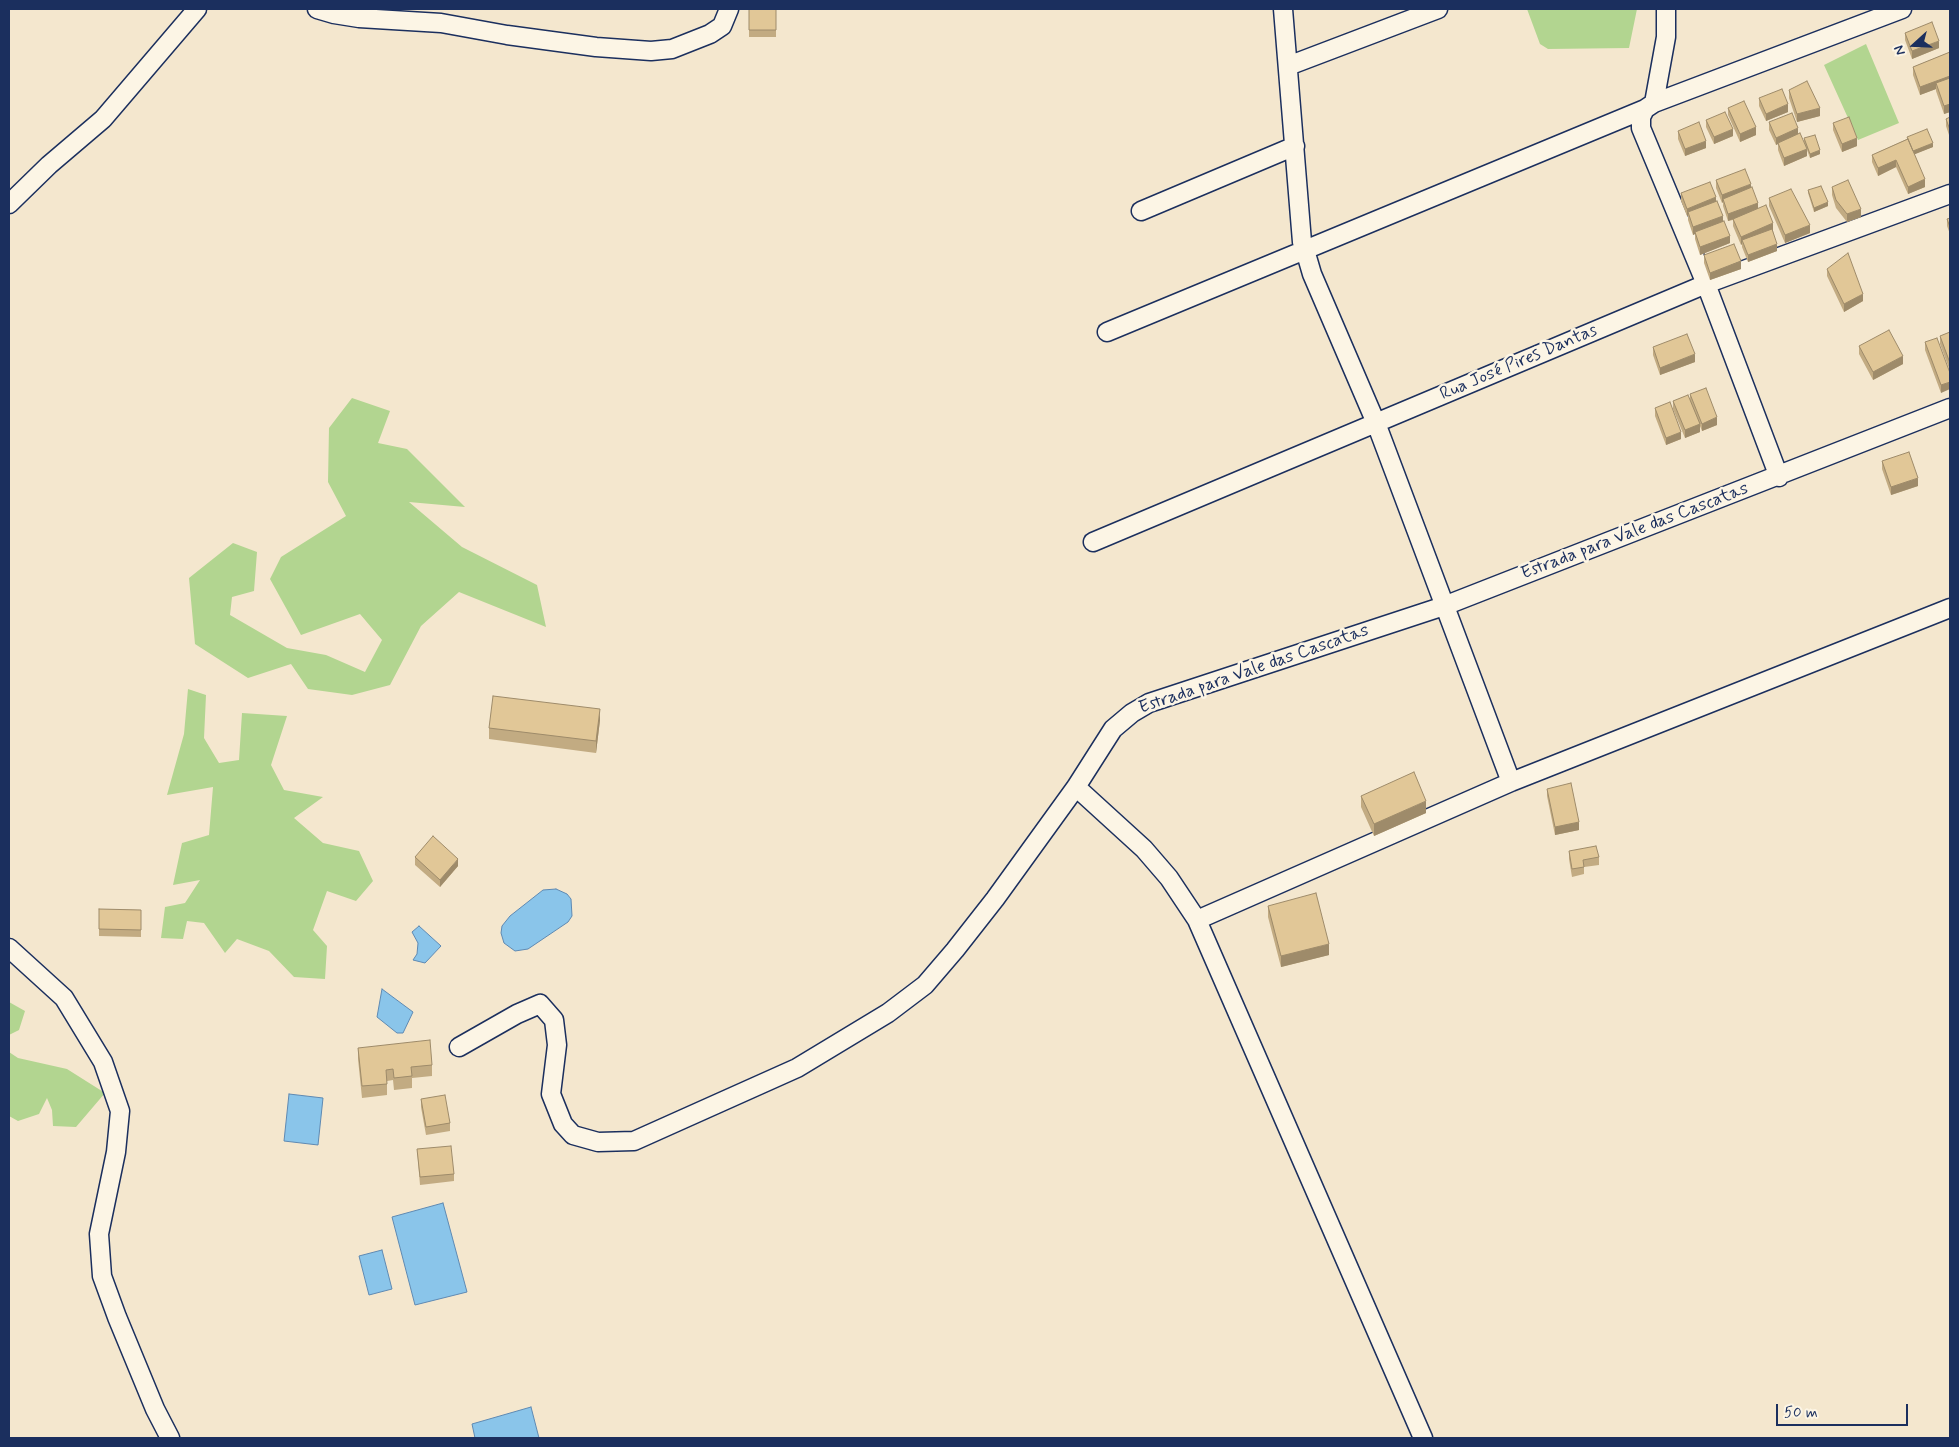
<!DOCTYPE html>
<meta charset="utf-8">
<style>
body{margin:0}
#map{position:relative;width:1959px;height:1447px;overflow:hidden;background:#f4e7ce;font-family:Mynerve,sans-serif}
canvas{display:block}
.frame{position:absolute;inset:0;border:10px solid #1b2f5e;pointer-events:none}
.north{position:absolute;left:1889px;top:20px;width:50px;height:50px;-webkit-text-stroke:4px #fcf5e5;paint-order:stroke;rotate:250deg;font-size:14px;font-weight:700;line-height:20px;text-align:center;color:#1b2f5e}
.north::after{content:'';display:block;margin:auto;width:18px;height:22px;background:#1b2f5e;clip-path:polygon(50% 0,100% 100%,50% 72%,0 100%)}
.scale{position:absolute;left:1776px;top:1404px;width:132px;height:22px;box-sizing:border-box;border:2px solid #1b2f5e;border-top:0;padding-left:6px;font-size:15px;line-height:18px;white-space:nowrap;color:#1b2f5e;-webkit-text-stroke:4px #fcf5e5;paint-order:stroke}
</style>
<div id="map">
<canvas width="1959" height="1447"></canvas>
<div class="frame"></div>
<div class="north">N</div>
<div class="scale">50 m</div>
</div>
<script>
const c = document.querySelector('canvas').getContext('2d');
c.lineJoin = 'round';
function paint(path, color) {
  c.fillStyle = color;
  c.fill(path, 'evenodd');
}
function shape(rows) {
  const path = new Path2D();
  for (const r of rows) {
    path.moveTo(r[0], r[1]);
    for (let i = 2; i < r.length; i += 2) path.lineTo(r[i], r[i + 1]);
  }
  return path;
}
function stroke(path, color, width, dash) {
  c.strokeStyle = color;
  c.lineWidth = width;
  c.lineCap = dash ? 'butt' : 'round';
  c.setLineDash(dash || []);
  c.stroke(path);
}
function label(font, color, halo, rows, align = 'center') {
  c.font = font + ' Mynerve,sans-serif';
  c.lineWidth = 5;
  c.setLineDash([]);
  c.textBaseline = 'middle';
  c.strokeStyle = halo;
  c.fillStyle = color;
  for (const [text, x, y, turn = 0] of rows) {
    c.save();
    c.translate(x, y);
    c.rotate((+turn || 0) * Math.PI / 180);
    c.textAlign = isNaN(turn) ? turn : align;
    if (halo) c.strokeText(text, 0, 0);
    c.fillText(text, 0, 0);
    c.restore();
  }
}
paint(shape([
 [1527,9,1637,9,1629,48,1548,49,1540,44],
 [1866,44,1899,123,1858,140,1824,65],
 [352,398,390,411,378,443,407,449,465,507,409,502,462,547,537,585,546,627,459,592,421,626,390,685,352,695,308,689,291,664,248,678,195,644,189,578,233,543,257,552,254,591,232,597,230,615,287,648,326,655,365,672,382,640,360,614,301,635,270,579,281,557,346,516,328,482,329,428],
 [188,689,206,695,204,738,219,763,239,760,242,713,287,716,271,765,284,790,323,797,294,818,323,843,359,851,373,881,356,901,327,891,313,930,327,946,325,979,294,977,269,951,237,939,225,953,204,923,187,921,183,939,161,938,165,907,185,903,200,880,173,885,182,843,209,835,213,787,167,795,184,734],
 [9,1002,25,1011,19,1030,9,1035],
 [9,1052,18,1058,67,1069,105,1093,76,1127,53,1126,52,1110,47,1098,39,1114,18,1121,9,1116]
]), '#b2d590');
const water = shape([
 [556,889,567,894,571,899,572,916,568,922,528,949,515,951,504,943,501,933,502,926,510,916,543,890,556,889],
 [419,926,441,946,425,963,413,960,417,954,418,943,412,932,419,926],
 [382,989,413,1012,403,1033,397,1033,377,1017,382,989],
 [289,1094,323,1098,318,1145,284,1141,289,1094],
 [443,1203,467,1292,415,1305,392,1217,443,1203],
 [382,1250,392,1289,369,1295,359,1256,382,1250],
 [531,1407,539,1438,475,1438,472,1424,531,1407]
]);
paint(water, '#8ac5ea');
stroke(water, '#5e89b2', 1);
const minor = shape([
 [317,9,334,14,359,18,441,23,507,35,596,47,651,51,672,49,710,34,722,26,729,9],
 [1283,9,1302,242,1305,250,1312,274,1376,423,1511,782],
 [1288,66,1438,9],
 [1654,103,1666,37,1666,9],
 [1645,109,1641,117,1641,128,1706,284,1779,477],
 [9,204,49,165,103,119,197,9],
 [1141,211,1295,146],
 [1107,332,1645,109,1654,103,1902,9],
 [1093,542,1706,284,1950,194],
 [1076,787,1144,849,1169,878,1197,920,1423,1438],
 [1197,920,1511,782,1950,608],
 [9,948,64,998,103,1062,120,1111,116,1152,99,1234,102,1276,117,1317,155,1409,170,1438],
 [459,1047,517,1014,540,1004,554,1020,557,1045,551,1094,563,1124,573,1135,598,1142,634,1141,797,1068,888,1013,925,985,955,950,995,899,1076,787,1113,729,1132,713,1149,703,1444,606,1950,408]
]);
stroke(minor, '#1b2f5e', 21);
stroke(minor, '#fcf5e5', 18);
paint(shape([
 [749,9,776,9,776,37,749,37],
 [1905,33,1939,48,1912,59,1905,40],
 [1950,52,1950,112,1944,114,1936,91,1936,89,1920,95,1913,75,1913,67],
 [1789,90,1820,116,1797,122,1789,98],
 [1759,98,1788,112,1766,121,1759,106],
 [1728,108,1756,135,1740,142,1728,115],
 [1950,117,1950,138,1946,126,1946,119],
 [1706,120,1733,136,1714,144,1706,127],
 [1769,122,1798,134,1807,156,1784,166,1778,150,1778,144,1776,145,1769,130],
 [1833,123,1857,146,1842,152,1833,130],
 [1678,131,1706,148,1685,156,1678,139],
 [1907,137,1933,147,1914,154,1925,187,1908,194,1896,167,1878,176,1872,162,1872,155,1907,139],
 [1804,138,1820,154,1810,158,1804,142],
 [1716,180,1751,188,1758,208,1773,231,1777,251,1748,262,1742,247,1742,244,1741,245,1733,226,1733,220,1728,221,1723,206,1723,202,1722,203,1716,188],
 [1832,187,1861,217,1847,222,1836,208,1832,195],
 [1808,190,1828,206,1814,212,1808,193],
 [1681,193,1716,201,1730,243,1700,255,1695,239,1695,234,1693,235,1688,220,1688,216,1687,216,1681,201],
 [1769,198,1810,233,1785,243,1769,206],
 [1950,218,1950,234,1947,226,1947,219],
 [1704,255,1741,269,1710,280,1704,263],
 [1827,269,1863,301,1844,312,1827,276],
 [1950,332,1950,371,1940,344,1940,336],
 [1925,342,1950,373,1941,393,1925,350],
 [1859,346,1903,364,1873,380,1859,354],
 [1653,347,1695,362,1660,375,1653,355],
 [1690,394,1717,425,1702,431,1700,426,1700,432,1685,438,1673,409,1673,401,1690,401],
 [1655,408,1681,439,1666,445,1655,416],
 [1882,461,1918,486,1891,495,1882,469],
 [600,720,596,753,489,739,489,728],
 [1547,789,1579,830,1555,835,1547,796],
 [1361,796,1426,813,1374,836,1361,807],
 [1569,851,1599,857,1599,865,1584,867,1584,874,1572,877,1569,859],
 [415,857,458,866,440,887,415,865],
 [1268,906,1329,955,1281,967,1268,917],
 [99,909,141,910,141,937,99,936],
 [358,1048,432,1065,432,1076,412,1078,412,1088,394,1090,393,1080,387,1081,387,1095,362,1098,358,1059],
 [421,1099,450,1123,450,1131,426,1135,421,1107],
 [417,1149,454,1174,454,1181,420,1185]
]), '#c2ab82');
paint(shape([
 [1939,41,1939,48,1912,59,1912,51],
 [1950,76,1950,83,1936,83,1936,89,1920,95,1920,87],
 [1788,104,1788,112,1766,121,1766,114],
 [1950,104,1950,112,1944,114,1944,106],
 [1820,108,1820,116,1797,122,1797,114],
 [1756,127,1756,135,1740,142,1740,134],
 [1798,128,1798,136,1778,143,1778,144,1776,145,1776,138],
 [1733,129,1733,136,1714,144,1714,137],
 [1857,138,1857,146,1842,152,1842,144],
 [1706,141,1706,148,1685,156,1685,149],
 [1933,143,1933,147,1913,155,1913,151],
 [1807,149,1807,156,1784,166,1784,158],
 [1820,150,1820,154,1810,158,1810,154],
 [1896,160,1896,167,1878,176,1878,168],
 [1925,179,1925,187,1908,194,1908,187],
 [1751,184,1751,192,1723,199,1723,202,1722,203,1722,195],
 [1716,197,1716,205,1688,212,1688,216,1687,216,1687,209],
 [1828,202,1828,206,1814,212,1814,208],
 [1758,203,1758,210,1728,221,1728,214],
 [1861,209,1861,217,1847,222,1847,214],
 [1723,216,1723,223,1695,232,1695,234,1693,235,1693,227],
 [1773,223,1773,231,1744,243,1742,240,1742,244,1741,245,1741,237],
 [1810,225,1810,233,1785,243,1785,235],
 [1730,236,1730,243,1700,255,1700,247],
 [1777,244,1777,251,1748,262,1748,255],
 [1741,261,1741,269,1710,280,1710,273],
 [1863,294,1863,301,1844,312,1844,304],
 [1695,354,1695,362,1660,375,1660,368],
 [1903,356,1903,364,1873,380,1873,372],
 [1950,382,1950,389,1941,393,1941,385],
 [1717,417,1717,425,1702,431,1702,424],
 [1700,424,1700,432,1685,438,1685,430],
 [1681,432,1681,439,1666,445,1666,438],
 [1918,478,1918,486,1891,495,1891,487],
 [600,709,600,720,596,753,596,741],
 [1426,801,1426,813,1374,836,1374,824],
 [1579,822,1579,830,1555,835,1555,827],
 [458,859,458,866,440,887,440,880],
 [1329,944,1329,955,1281,967,1281,956]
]), '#9e8b6a');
const building = shape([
 [749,9,776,9,776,30,749,30,749,9],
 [1932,22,1939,41,1912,51,1905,33,1932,22],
 [1950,52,1950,76,1920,87,1913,67,1950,52],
 [1950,78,1950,104,1944,106,1936,83,1950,78],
 [1807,81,1820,108,1797,114,1789,90,1807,81],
 [1782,89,1788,104,1766,114,1759,98,1782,89],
 [1744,101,1756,127,1740,134,1728,108,1744,101],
 [1725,112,1733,129,1714,137,1706,120,1725,112],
 [1792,113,1798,128,1776,138,1769,122,1792,113],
 [1849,117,1857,138,1842,144,1833,123,1849,117],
 [1950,117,1950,130,1946,119,1950,117],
 [1699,122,1706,141,1685,149,1678,131,1699,122],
 [1927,129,1933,143,1913,151,1907,137,1927,129],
 [1800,133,1807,149,1784,158,1778,143,1800,133],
 [1815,135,1820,150,1810,154,1804,138,1815,135],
 [1908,139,1925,179,1908,187,1896,160,1878,168,1872,155,1908,139],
 [1745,169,1751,184,1722,195,1716,180,1745,169],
 [1848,180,1861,209,1847,214,1836,200,1832,187,1848,180],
 [1710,182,1716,197,1687,209,1681,193,1710,182],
 [1821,186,1828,202,1814,208,1808,190,1821,186],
 [1752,187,1758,203,1728,214,1723,199,1752,187],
 [1791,189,1810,225,1785,235,1769,198,1791,189],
 [1717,201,1723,216,1693,227,1688,212,1717,201],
 [1766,205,1773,223,1741,237,1733,219,1766,205],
 [1950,218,1950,227,1947,219,1950,218],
 [1724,221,1730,236,1700,247,1695,232,1724,221],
 [1772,229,1777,244,1748,255,1742,240,1772,229],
 [1734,244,1741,261,1710,273,1704,255,1734,244],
 [1848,253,1863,294,1844,304,1827,269,1848,253],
 [1889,330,1903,356,1873,372,1859,346,1889,330],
 [1950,332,1950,363,1940,336,1950,332],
 [1687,334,1695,354,1660,368,1653,347,1687,334],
 [1937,338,1950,373,1950,382,1941,385,1925,342,1937,338],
 [1706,388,1717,417,1702,424,1690,394,1706,388],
 [1688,395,1700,424,1685,430,1673,401,1688,395],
 [1670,402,1681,432,1666,438,1655,408,1670,402],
 [1909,452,1918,478,1891,487,1882,461,1909,452],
 [493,696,600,709,596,741,489,728,493,696],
 [1414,772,1426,801,1374,824,1361,796,1414,772],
 [1571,783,1579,822,1555,827,1547,789,1571,783],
 [433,836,458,859,440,880,415,857,433,836],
 [1596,846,1599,857,1583,860,1584,867,1572,869,1569,851,1596,846],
 [1316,893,1329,944,1281,956,1268,906,1316,893],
 [99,909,141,910,141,930,99,929,99,909],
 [430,1040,432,1065,411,1067,412,1076,394,1078,393,1069,386,1070,387,1084,362,1086,358,1048,430,1040],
 [445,1095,450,1123,426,1127,421,1099,445,1095],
 [451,1146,454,1174,420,1177,417,1149,451,1146]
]);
paint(building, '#e1c797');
stroke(building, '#9e8b6a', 1);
label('18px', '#1b2f5e', '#fcf5e5', [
 ["Rua José Pires Dantas",1519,363,-23],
 ["Estrada para Vale das Cascatas",1635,532,-21],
 ["Estrada para Vale das Cascatas",1254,670,-19]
]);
</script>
